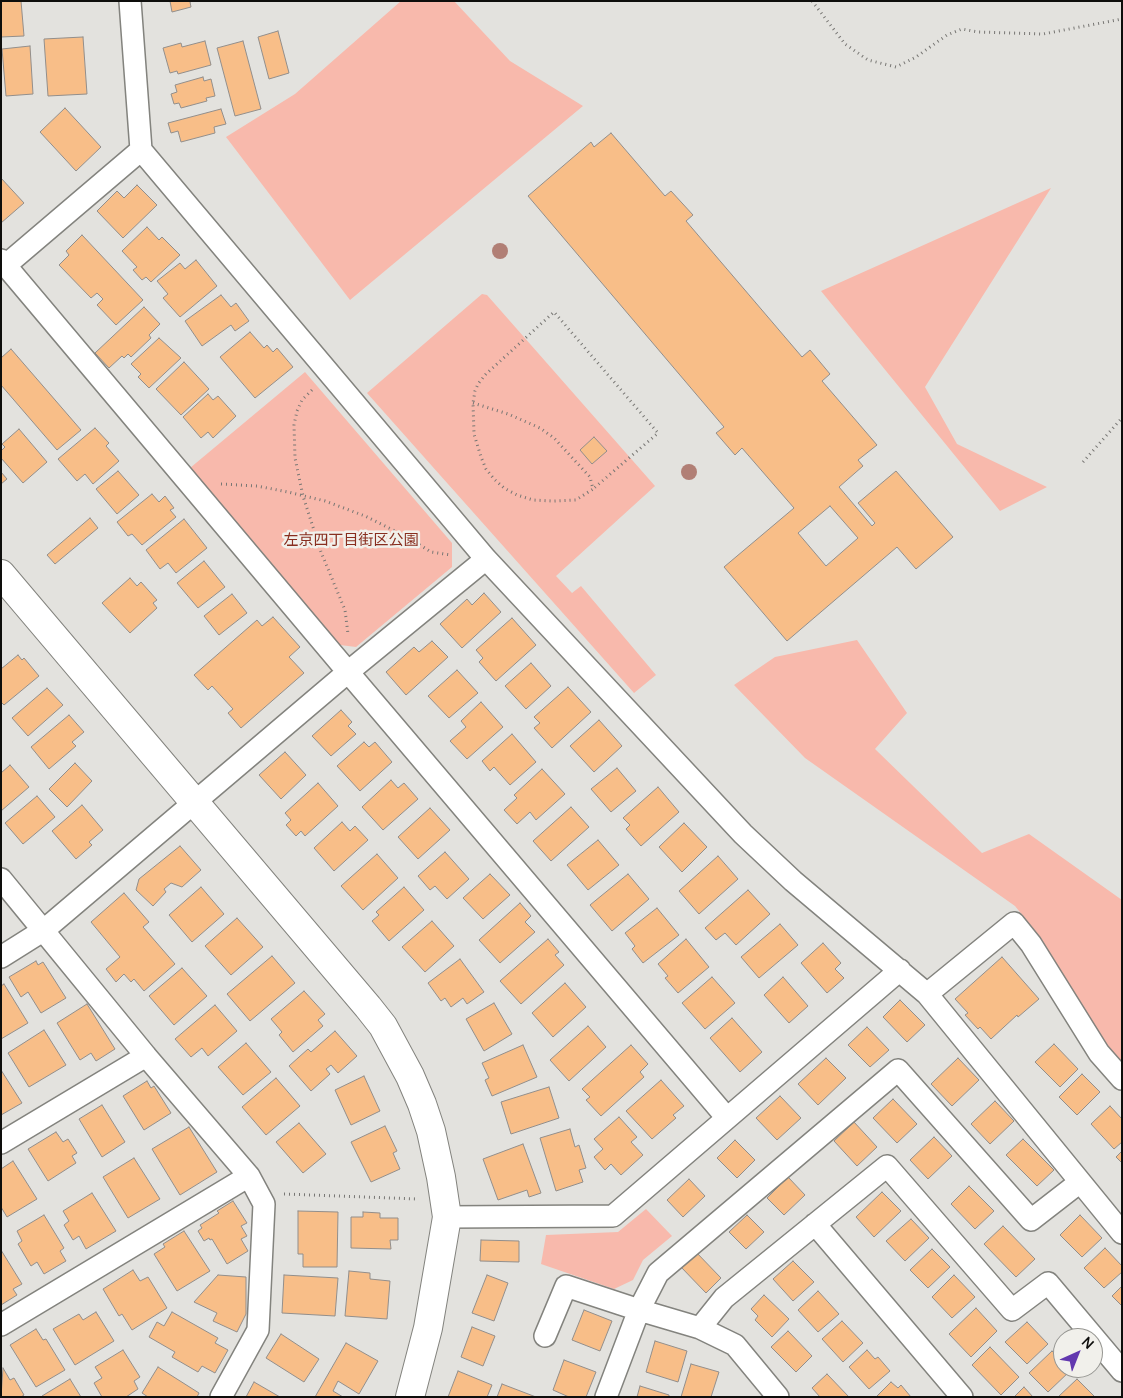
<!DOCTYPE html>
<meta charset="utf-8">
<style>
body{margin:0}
#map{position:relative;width:1123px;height:1398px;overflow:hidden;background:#e3e2de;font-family:Manrope,sans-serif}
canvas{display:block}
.frame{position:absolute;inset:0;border:2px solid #0e0e0c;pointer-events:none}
.north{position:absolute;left:1053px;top:1328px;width:50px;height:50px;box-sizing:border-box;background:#f1f0eb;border:1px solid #969692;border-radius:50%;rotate:44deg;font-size:14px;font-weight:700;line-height:20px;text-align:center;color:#0e0e0c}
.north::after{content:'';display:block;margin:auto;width:18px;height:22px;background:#6238af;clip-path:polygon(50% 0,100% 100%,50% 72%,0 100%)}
</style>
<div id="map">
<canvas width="1123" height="1398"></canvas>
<div class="frame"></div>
<div class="north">N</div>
</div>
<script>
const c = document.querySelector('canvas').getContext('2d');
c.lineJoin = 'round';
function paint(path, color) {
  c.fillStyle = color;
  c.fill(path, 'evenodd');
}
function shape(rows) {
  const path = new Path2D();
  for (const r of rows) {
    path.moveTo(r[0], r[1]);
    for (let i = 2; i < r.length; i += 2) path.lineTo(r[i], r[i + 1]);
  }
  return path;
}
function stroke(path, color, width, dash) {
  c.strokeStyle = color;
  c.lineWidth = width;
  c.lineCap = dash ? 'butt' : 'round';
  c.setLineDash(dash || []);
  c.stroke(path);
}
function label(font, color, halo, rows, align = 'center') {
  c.font = font + ' Manrope,"Noto Sans JP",sans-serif';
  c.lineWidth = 5;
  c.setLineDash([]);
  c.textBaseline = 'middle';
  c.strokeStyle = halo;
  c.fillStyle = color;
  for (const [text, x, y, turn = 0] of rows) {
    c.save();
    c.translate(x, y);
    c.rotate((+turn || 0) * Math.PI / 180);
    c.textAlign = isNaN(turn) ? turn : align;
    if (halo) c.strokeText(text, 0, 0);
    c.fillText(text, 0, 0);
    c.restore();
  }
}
paint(shape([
 [401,1,454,1,510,61,583,106,350,300,226,137,295,94],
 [1051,188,925,387,957,444,1047,487,1000,511,821,291],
 [482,294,487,295,655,486,556,576,572,593,581,586,656,675,634,693,367,393],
 [305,372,452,543,452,567,356,647,340,645,190,468],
 [857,640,907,713,875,749,982,853,1029,834,1122,900,1122,1064,1108,1047,1040,937,1015,906,805,758,734,685,775,657],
 [646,1209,672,1236,643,1260,633,1280,614,1289,541,1264,546,1235,618,1232]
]), '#f8b9ac');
const building = shape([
 [1,1,21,1,24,36,1,37,1,1],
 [170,1,193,1,190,2,191,7,172,12,170,1],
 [278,31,289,73,269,79,258,37,278,31],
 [83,37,87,94,48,96,44,39,83,37],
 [205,41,211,65,178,74,177,71,170,73,163,48,181,43,182,47,205,41],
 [243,41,261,109,235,116,217,48,243,41],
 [30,46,33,94,6,96,2,49,30,46],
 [203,77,204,81,211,79,215,96,206,98,207,101,181,108,179,103,174,104,171,94,177,92,175,85,203,77],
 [65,108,101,147,76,171,40,132,65,108],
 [221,109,226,124,214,127,215,133,181,142,178,131,171,133,168,123,221,109],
 [611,133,665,196,671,191,693,215,686,221,802,357,810,350,830,374,822,381,877,445,858,460,863,466,839,487,872,526,875,523,858,503,896,471,953,537,916,569,897,547,787,641,724,567,794,508,742,448,735,455,716,433,724,427,528,196,591,142,594,147,611,133],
 [830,506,858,538,826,566,798,533,830,506],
 [1,178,24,203,1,223,1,178],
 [137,185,157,205,123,238,97,211,117,191,124,198,137,185],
 [147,227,159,240,162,237,180,255,151,282,146,277,142,280,133,270,137,267,122,251,147,227],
 [82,235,143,300,116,325,97,305,103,299,97,293,91,298,59,265,69,255,66,251,82,235],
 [196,260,217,286,180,317,163,298,168,294,157,281,180,263,185,269,196,260],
 [221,295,231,307,236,303,249,321,235,331,231,325,202,346,185,321,221,295],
 [144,307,160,324,149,335,151,338,131,357,128,354,124,358,122,356,109,368,95,353,144,307],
 [250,332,264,348,267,345,273,352,277,348,293,367,255,398,220,357,250,332],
 [159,338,181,358,149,388,138,377,141,374,131,364,159,338],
 [11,349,81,430,57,450,1,385,1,358,11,349],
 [184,362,209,389,181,415,156,389,184,362],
 [208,394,213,400,218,396,236,416,213,438,208,432,201,438,183,417,208,394],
 [95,428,109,443,106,446,119,461,93,484,85,474,77,481,58,459,95,428],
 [19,429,47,462,23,483,1,458,1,451,5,447,2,444,19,429],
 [594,437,607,451,592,464,580,450,594,437],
 [118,471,139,495,117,514,96,489,118,471],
 [1,472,7,479,1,484,1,472],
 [152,494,159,502,165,496,174,508,170,510,176,517,142,545,132,534,128,536,117,522,152,494],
 [90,518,98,528,55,564,47,555,90,518],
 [184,519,207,548,176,573,168,563,160,569,146,550,184,519],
 [204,561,225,587,198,608,177,583,204,561],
 [130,578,137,586,141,582,157,600,153,603,157,608,130,633,102,603,130,578],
 [484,593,501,612,462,648,440,624,467,599,472,605,484,593],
 [232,594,247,613,219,635,204,616,232,594],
 [273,617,300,647,289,657,304,673,241,728,228,713,233,709,212,686,208,690,194,675,257,620,262,626,273,617],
 [512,618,536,645,496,681,479,662,483,658,476,650,512,618],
 [432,641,448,657,406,695,386,672,414,647,419,652,432,641],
 [18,655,22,660,24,658,39,676,4,705,1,702,1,669,18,655],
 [531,663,551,686,526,709,505,686,531,663],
 [457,670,478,693,449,718,428,696,457,670],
 [568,687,591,712,552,748,534,728,540,723,534,717,568,687],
 [47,688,63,705,28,736,12,718,47,688],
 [481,702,503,727,467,759,450,741,466,727,461,721,481,702],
 [341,710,352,722,348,726,356,734,331,756,312,736,341,710],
 [69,715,84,732,72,742,76,746,49,769,31,747,69,715],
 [599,720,622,746,594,772,570,746,599,720],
 [512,734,536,762,510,785,494,767,490,771,482,761,512,734],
 [364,742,369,747,375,742,392,762,360,791,337,766,364,742],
 [285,752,306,775,281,799,259,775,285,752],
 [75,763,92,781,67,807,49,789,75,763],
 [10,765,29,787,1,811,1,773,10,765],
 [617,768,636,791,611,812,591,789,617,768],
 [542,769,565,794,536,820,530,812,517,824,504,810,517,798,514,795,542,769],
 [391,780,398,788,404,783,418,799,383,830,362,807,391,780],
 [318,783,338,806,305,836,301,831,296,836,286,825,291,820,285,813,318,783],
 [658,787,679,812,641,846,626,829,630,825,623,818,658,787],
 [37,796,55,817,23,844,5,823,37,796],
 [82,805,103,830,89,842,92,845,76,859,52,831,82,805],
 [571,807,589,827,551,861,533,841,571,807],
 [430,808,450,830,418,859,398,837,430,808],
 [342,822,350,831,355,826,368,840,334,871,314,848,342,822],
 [684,823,707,847,682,872,659,847,684,823],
 [598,840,619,865,588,890,567,865,598,840],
 [180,846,201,870,182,887,171,883,164,889,166,892,153,906,136,890,139,879,180,846],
 [445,852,469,879,447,899,435,886,430,890,418,876,445,852],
 [377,854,398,878,363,910,341,886,377,854],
 [718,856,738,879,699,914,679,891,718,856],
 [490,874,510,895,483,919,463,898,490,874],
 [628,874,649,899,612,931,590,905,628,874],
 [201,887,224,914,192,942,169,915,201,887],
 [404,887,424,910,389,941,372,921,379,915,376,912,404,887],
 [748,890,770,914,736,945,725,933,716,940,705,928,748,890],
 [124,893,149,922,143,927,175,964,144,991,134,979,131,982,124,974,116,982,106,969,120,957,91,922,124,893],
 [520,903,531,916,525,922,535,932,500,963,479,940,520,903],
 [657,908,679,935,643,963,632,949,635,946,625,933,657,908],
 [237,918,263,947,231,975,205,946,237,918],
 [432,921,454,946,425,972,402,947,432,921],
 [780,924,798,945,759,978,741,957,780,924],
 [548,939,559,952,555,955,564,965,521,1004,500,981,548,939],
 [686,939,709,967,678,993,665,978,668,976,658,964,686,939],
 [823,943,841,963,835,969,844,978,827,993,801,963,823,943],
 [272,956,295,983,250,1021,227,994,272,956],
 [1002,957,1039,999,1018,1017,1017,1015,991,1039,980,1027,978,1029,965,1015,968,1013,955,999,1002,957],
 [460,959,484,992,467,1004,463,998,451,1007,445,998,441,1001,428,983,460,959],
 [36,961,38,965,43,962,66,998,41,1013,28,992,21,997,9,977,36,961],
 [182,968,207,996,174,1025,149,996,182,968],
 [712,977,735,1003,705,1029,682,1003,712,977],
 [783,977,808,1006,789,1023,764,995,783,977],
 [565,983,586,1007,553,1037,532,1013,565,983],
 [4,984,28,1023,1,1039,1,986,4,984],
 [304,991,325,1014,318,1020,323,1026,293,1052,279,1035,282,1032,271,1019,304,991],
 [900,1000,925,1025,907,1042,883,1017,900,1000],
 [494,1003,512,1034,484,1051,466,1019,494,1003],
 [87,1004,115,1049,96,1061,91,1053,80,1060,57,1023,87,1004],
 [215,1005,237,1031,208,1056,202,1048,191,1057,175,1039,215,1005],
 [732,1018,762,1052,740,1072,710,1038,732,1018],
 [588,1026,606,1047,569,1081,550,1060,588,1026],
 [867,1027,889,1050,870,1067,848,1045,867,1027],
 [44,1030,66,1065,29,1087,8,1053,44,1030],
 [335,1031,357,1056,338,1073,331,1065,326,1069,330,1074,311,1091,289,1066,308,1049,311,1052,335,1031],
 [246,1043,271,1072,243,1095,218,1067,246,1043],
 [1054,1044,1078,1069,1060,1087,1035,1062,1054,1044],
 [523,1045,537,1077,492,1096,485,1080,489,1078,482,1063,523,1045],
 [631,1045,648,1064,640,1072,644,1077,601,1116,586,1100,590,1097,582,1089,631,1045],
 [826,1058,846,1078,818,1105,798,1084,826,1058],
 [958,1058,979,1080,952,1106,931,1084,958,1058],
 [1,1070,22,1103,1,1115,1,1070],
 [1082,1074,1100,1092,1077,1115,1059,1097,1082,1074],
 [364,1076,380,1111,351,1125,335,1090,364,1076],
 [276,1078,300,1106,266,1135,242,1107,276,1078],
 [661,1080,684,1106,673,1115,676,1118,652,1139,626,1111,661,1080],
 [147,1081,151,1088,154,1086,171,1113,144,1130,123,1096,147,1081],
 [549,1087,559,1118,511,1134,501,1102,549,1087],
 [780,1096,801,1118,777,1140,756,1118,780,1096],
 [893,1099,917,1124,897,1143,873,1118,893,1099],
 [995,1101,1014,1121,990,1144,971,1124,995,1101],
 [102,1105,125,1142,102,1157,79,1119,102,1105],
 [1110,1106,1122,1119,1122,1142,1114,1149,1091,1124,1110,1106],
 [619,1117,637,1137,631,1142,643,1155,621,1175,611,1164,605,1170,594,1157,603,1149,594,1139,619,1117],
 [854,1122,877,1147,857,1166,834,1141,854,1122],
 [299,1123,326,1154,303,1173,276,1142,299,1123],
 [385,1126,397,1151,393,1153,400,1169,371,1182,351,1142,385,1126],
 [189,1127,217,1172,180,1195,152,1149,189,1127],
 [570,1129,575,1147,579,1145,586,1168,579,1170,583,1182,556,1191,540,1138,570,1129],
 [56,1132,63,1142,68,1139,77,1153,72,1156,76,1163,48,1181,28,1149,56,1132],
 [934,1137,952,1156,928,1179,910,1160,934,1137],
 [1023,1139,1054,1170,1037,1186,1006,1155,1023,1139],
 [735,1140,755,1160,737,1178,717,1158,735,1140],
 [523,1144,541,1193,529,1197,527,1190,498,1200,483,1159,523,1144],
 [1122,1151,1122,1163,1116,1157,1122,1151],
 [134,1158,160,1199,128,1218,103,1177,134,1158],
 [13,1161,37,1199,7,1217,1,1207,1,1169,13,1161],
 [788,1177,805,1195,784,1215,767,1198,788,1177],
 [689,1179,705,1196,683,1217,667,1200,689,1179],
 [969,1186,994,1211,975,1229,951,1204,969,1186],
 [882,1192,901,1211,874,1237,856,1217,882,1192],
 [92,1193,116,1231,86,1249,79,1236,73,1240,64,1225,69,1221,63,1211,92,1193],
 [233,1201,247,1223,241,1226,247,1236,241,1239,248,1251,227,1264,212,1239,210,1240,209,1238,204,1241,198,1231,202,1228,200,1225,219,1213,217,1211,233,1201],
 [298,1211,338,1212,337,1267,303,1267,303,1254,298,1254,298,1211],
 [363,1212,380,1213,380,1218,398,1218,398,1240,390,1240,391,1249,351,1248,351,1217,363,1217,363,1212],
 [44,1215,64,1248,60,1251,66,1261,44,1274,37,1262,31,1266,18,1244,22,1241,17,1231,44,1215],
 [747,1215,764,1232,746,1249,729,1232,747,1215],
 [1080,1215,1102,1238,1082,1257,1060,1235,1080,1215],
 [911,1219,929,1238,905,1261,886,1241,911,1219],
 [1003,1226,1035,1259,1016,1277,984,1244,1003,1226],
 [184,1231,210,1271,177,1291,154,1254,165,1247,163,1244,184,1231],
 [481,1240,519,1241,519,1262,480,1261,481,1240],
 [1105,1248,1122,1266,1122,1272,1104,1288,1084,1268,1105,1248],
 [932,1249,950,1267,928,1288,910,1270,932,1249],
 [1,1250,22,1284,13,1289,17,1295,1,1305,1,1250],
 [695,1251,721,1278,706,1293,680,1266,695,1251],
 [793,1261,814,1282,793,1301,773,1279,793,1261],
 [133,1270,140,1281,148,1277,167,1308,132,1330,122,1314,119,1316,103,1289,133,1270],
 [349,1271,370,1273,370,1279,390,1281,387,1319,345,1316,349,1271],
 [218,1275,246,1277,246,1314,237,1332,213,1321,217,1313,194,1302,218,1275],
 [284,1275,338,1278,335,1316,282,1313,284,1275],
 [487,1275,508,1283,494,1321,472,1313,487,1275],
 [954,1275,975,1297,952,1318,932,1297,954,1275],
 [1122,1286,1122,1306,1112,1296,1122,1286],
 [818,1291,839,1314,818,1332,798,1310,818,1291],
 [764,1295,789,1319,772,1337,755,1320,758,1316,751,1309,764,1295],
 [976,1308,997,1331,971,1357,949,1334,976,1308],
 [584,1310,612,1321,600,1351,572,1340,584,1310],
 [96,1312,114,1341,75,1365,53,1329,79,1314,83,1320,96,1312],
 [172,1312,218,1338,215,1343,228,1350,215,1373,202,1366,198,1372,172,1357,175,1352,149,1337,157,1322,164,1326,172,1312],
 [842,1321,863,1343,843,1362,822,1339,842,1321],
 [1027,1322,1048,1344,1027,1364,1005,1342,1027,1322],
 [472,1327,495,1336,483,1366,461,1357,472,1327],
 [36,1329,43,1340,46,1339,65,1370,36,1387,10,1345,36,1329],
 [788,1331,812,1356,796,1372,771,1347,788,1331],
 [281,1334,319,1359,304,1382,266,1358,281,1334],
 [655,1341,687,1351,678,1382,646,1372,655,1341],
 [346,1343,378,1361,359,1394,338,1381,333,1391,343,1397,315,1397,346,1343],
 [990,1347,1019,1377,1001,1395,972,1365,990,1347],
 [123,1350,140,1377,134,1381,138,1389,126,1397,102,1397,94,1383,102,1378,95,1367,123,1350],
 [867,1350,875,1359,878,1357,890,1371,869,1389,849,1367,867,1350],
 [1052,1351,1063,1362,1063,1368,1069,1368,1071,1370,1048,1392,1029,1373,1052,1351],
 [564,1360,596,1372,586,1397,569,1397,553,1390,564,1360],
 [691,1364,719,1372,711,1397,681,1397,691,1364],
 [158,1367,199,1393,197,1397,148,1397,142,1393,158,1367],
 [3,1368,10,1380,14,1378,24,1395,21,1397,1,1397,3,1368],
 [458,1371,492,1385,487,1397,448,1397,458,1371],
 [827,1374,849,1397,820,1397,812,1388,827,1374],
 [70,1379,81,1397,43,1397,42,1396,70,1379],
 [1077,1379,1095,1397,1058,1397,1077,1379],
 [254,1382,280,1397,246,1397,254,1382],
 [891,1382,898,1388,901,1385,911,1397,876,1397,891,1382],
 [502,1384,536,1397,497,1397,502,1384],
 [640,1386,669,1395,669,1397,637,1397,640,1386],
 [1024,1387,1033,1397,1014,1397,1024,1387]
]);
paint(building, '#f8be88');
stroke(building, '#928e8b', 1);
const street = shape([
 [130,1,141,150,486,559,743,834,793,881,927,994,1122,1233],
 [1,260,348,672,727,1118],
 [6,265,141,150],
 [1,879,146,1056,249,1176,264,1204,258,1330,221,1397],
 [1,957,44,930,348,672,486,559],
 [927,994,1014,923,1031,944,1099,1053,1122,1079],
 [1,1143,146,1056],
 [447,1217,613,1216,900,970],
 [815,1224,962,1397],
 [1,1325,249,1176],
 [700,1328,735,1345,778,1397],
 [545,1336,566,1286,639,1310,658,1273,898,1070,1031,1220,1080,1182],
 [606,1397,639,1310,700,1328,724,1298,887,1166,1012,1310,1048,1283,1122,1371]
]);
const secondary = shape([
 [1,574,368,1007,383,1026,410,1076,422,1104,431,1131,441,1177,447,1217,428,1328,410,1397]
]);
stroke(street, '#83837e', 24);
stroke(secondary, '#83837e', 30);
stroke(shape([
 [812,1,845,44,868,60,896,67,916,57,947,35,962,29,978,32,1043,34,1122,19],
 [312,390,302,400,297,411,294,425,295,458,303,496,321,552,345,610,348,634],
 [473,403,508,414,540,428,554,438,590,477,593,489,576,500,553,501,533,500,517,495,504,488,494,479,486,469,481,457,474,434,473,403,475,391,478,384,486,374,554,312,658,433,593,489],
 [1083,462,1122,418],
 [221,484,257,486,288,492,325,501,365,516,409,538,431,552,451,555],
 [284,1194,418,1199]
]), '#777673', 3, [1, 4]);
stroke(street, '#fff', 21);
stroke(secondary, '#fff', 28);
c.fillStyle = '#b17f75';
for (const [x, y] of [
 [500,251],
 [689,472]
]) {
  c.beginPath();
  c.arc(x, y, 8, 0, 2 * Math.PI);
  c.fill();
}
label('15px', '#882e1f', '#f1f0eb', [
 ["左京四丁目街区公園",351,541]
]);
</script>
